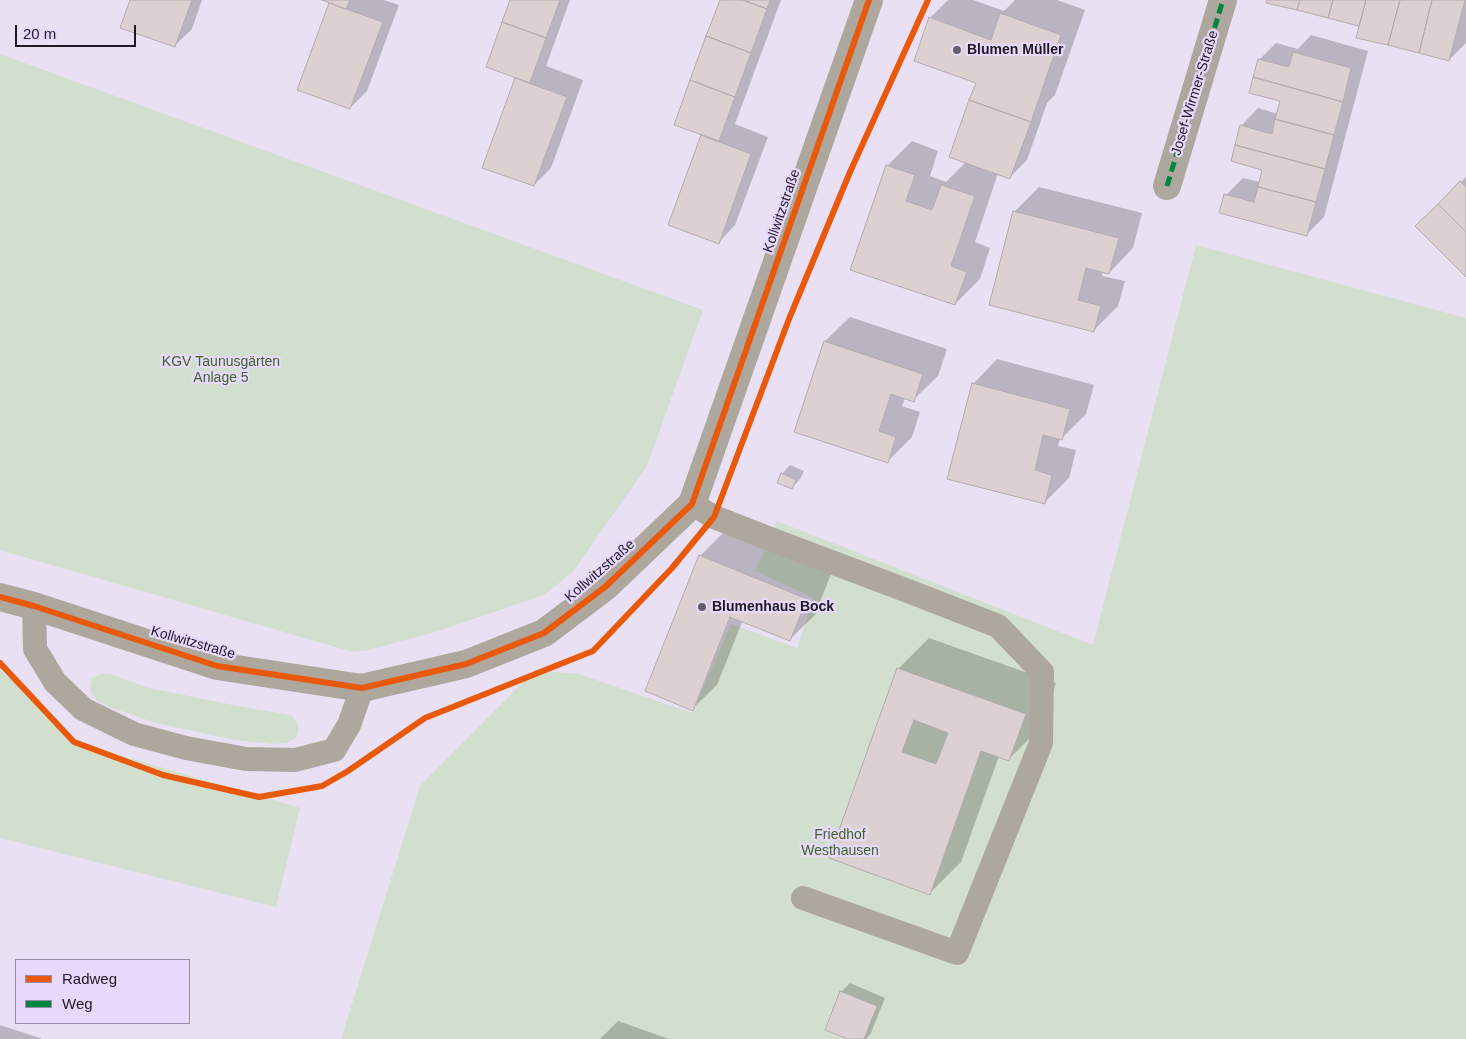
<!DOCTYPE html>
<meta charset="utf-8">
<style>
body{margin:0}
#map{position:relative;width:1466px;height:1039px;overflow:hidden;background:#e9e0f3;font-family:Helvetica,sans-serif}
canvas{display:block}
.legend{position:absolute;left:15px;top:959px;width:175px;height:65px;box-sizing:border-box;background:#e8d8fb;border:1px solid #978ca5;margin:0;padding:6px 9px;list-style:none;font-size:15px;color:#1e1925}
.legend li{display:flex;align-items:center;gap:10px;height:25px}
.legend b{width:25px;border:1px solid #978ca5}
.scale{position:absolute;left:15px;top:25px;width:121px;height:22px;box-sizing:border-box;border:2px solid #1e1925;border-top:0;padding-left:6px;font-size:15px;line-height:18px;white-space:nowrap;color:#1e1925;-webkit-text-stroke:4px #e8d8fb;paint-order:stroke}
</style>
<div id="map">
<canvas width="1466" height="1039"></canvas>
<ul class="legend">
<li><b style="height:6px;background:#e8590c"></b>Radweg</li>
<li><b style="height:6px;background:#00873e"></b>Weg</li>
</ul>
<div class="scale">20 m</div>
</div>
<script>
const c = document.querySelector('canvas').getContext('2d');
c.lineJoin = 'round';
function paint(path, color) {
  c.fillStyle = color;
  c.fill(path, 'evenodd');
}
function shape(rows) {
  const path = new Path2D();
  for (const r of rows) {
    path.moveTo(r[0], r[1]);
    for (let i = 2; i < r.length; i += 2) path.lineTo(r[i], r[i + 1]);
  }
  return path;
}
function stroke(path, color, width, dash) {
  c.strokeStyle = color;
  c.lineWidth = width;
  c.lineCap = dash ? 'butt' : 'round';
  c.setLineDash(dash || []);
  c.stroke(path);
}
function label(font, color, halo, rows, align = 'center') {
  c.font = font + ' Helvetica,sans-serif';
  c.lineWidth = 4.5;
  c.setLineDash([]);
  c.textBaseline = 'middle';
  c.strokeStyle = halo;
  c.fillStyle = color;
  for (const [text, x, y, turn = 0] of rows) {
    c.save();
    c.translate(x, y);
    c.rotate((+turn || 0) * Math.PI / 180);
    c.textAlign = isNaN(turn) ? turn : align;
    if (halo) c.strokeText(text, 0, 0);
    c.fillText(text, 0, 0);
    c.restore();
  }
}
paint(shape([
 [0,54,703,310,647,466,573,572,544,595,432,633,368,650,353,652,0,550],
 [1196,245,1466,318,1466,1039,341,1039,420,786,535,670,579,674,692,713,731,624,797,648,814,598,755,571,777,521,1093,645],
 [0,669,78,743,300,808,276,907,0,838],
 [100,674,111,674,149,688,238,706,291,715,297,722,299,729,296,738,287,743,271,744,230,739,156,723,112,708,96,700,90,690,92,678]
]), '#d2dfce');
paint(shape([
 [131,0,202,0,192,29,174,46],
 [326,0,384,0,399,5,367,91,350,108,299,89,331,2],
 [512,0,570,0,546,66,583,80,551,168,534,185,484,167,516,77],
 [721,0,781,0,735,124,768,137,735,225,718,243,669,225,703,134],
 [948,0,973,0,1004,11,1015,0,1057,0,1085,10,1055,95,1047,103,1027,160,1010,177,998,173,975,242,990,248,980,279,955,304,887,166,912,141,938,151,930,176,946,182,966,162,977,82,930,18],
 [1268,0,1466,0,1466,43,1449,60,1361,26,1268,2],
 [1311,35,1368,51,1324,217,1307,234,1226,195,1243,178,1260,182,1264,169,1241,126,1258,108,1278,114,1282,101,1259,60,1276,43,1298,49],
 [1466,177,1466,276,1417,226],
 [1039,187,1142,213,1133,248,1109,273,1103,271,1102,276,1125,281,1118,306,1093,331,1014,212],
 [850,317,947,349,938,376,913,400,905,398,902,406,920,412,912,437,887,462,795,431,825,341],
 [997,359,1094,385,1086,414,1061,439,1060,438,1058,446,1076,450,1069,478,1044,503,973,384],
 [790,465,804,471,800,479,792,488,782,474],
 [725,531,831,574,815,615,790,639,743,620,717,685,692,709,700,556],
 [929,638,1056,683,1040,728,1009,759,999,756,961,862,930,893,830,857,898,669],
 [850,983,885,998,870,1035,866,1039,851,1039,841,992],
 [618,1021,669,1039,600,1039],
 [0,1025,43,1039,0,1039]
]), '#0003');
const building = shape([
 [130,0,192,0,175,47,120,28,130,0],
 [322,0,350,0,346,9,322,0],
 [510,0,560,0,546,38,502,22,510,0],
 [720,0,743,0,767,9,751,53,706,36,720,0],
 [743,0,770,0,767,9,743,0],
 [1267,0,1300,0,1297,10,1266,3,1267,0],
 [1300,0,1333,0,1328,18,1297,10,1300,0],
 [1333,0,1366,0,1359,26,1328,18,1333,0],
 [1366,0,1400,0,1388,45,1356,38,1366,0],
 [1400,0,1432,0,1419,53,1388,45,1400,0],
 [1432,0,1465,0,1449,61,1419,53,1432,0],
 [329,3,383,22,350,109,297,90,329,3],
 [1000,13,1061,35,1031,122,969,100,976,83,914,61,929,17,991,40,1000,13],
 [502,22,546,38,530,83,486,67,502,22],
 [706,36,751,53,735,97,690,80,706,36],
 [1293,52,1351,68,1343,102,1253,77,1258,59,1289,67,1293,52],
 [1253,77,1343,102,1334,135,1275,119,1280,101,1249,93,1253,77],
 [515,78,567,97,534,186,482,168,515,78],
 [690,80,735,97,719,141,674,125,690,80],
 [969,100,1031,122,1010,179,949,157,969,100],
 [1275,119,1334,135,1325,169,1235,145,1240,125,1272,134,1275,119],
 [701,135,751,154,719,244,668,225,701,135],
 [1235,145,1325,169,1316,202,1258,187,1262,170,1231,161,1235,145],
 [886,165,915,175,906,201,932,210,941,185,975,196,951,266,967,272,955,305,850,270,886,165],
 [1460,181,1466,187,1466,232,1438,204,1460,181],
 [1258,187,1316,202,1307,236,1219,213,1224,194,1254,202,1258,187],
 [1438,204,1466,232,1466,277,1415,226,1438,204],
 [1013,211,1119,238,1109,274,1086,268,1078,300,1101,306,1094,332,989,305,1013,211],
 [824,341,923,374,914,402,891,394,879,431,896,437,888,463,794,432,824,341],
 [972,383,1070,409,1062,440,1043,435,1035,470,1052,475,1045,504,947,479,972,383],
 [781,473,796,480,792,489,777,483,781,473],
 [699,555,807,599,790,641,730,617,693,711,645,691,699,555],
 [897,668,1026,714,1009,761,981,751,930,895,829,858,897,668],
 [914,720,948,733,936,764,902,752,914,720],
 [840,991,877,1006,864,1039,848,1039,825,1030,840,991]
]);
paint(building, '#dcd0d1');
stroke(building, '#b4abaf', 1);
stroke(shape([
 [692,504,714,517,770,539,908,591,998,626,1042,672,1041,743,957,953,803,898],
 [34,606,35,649,55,682,83,709,134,734,186,748,246,759,295,760,334,750,349,725,362,688]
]), '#aea79e', 24);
stroke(shape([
 [1167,186,1223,0],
 [0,597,34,606,217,666,362,688,466,664,544,633,605,587,692,504,869,0]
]), '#aea79e', 28);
stroke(shape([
 [1167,186,1223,0]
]), '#00873e', 5, [10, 5]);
stroke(shape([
 [0,597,34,606,217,666,362,688,466,664,544,633,605,587,692,504,869,0],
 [0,663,74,742,163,775,259,797,322,786,348,771,425,718,593,651,672,568,714,517,789,319,850,172,928,0]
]), '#e8590c', 6);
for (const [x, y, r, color] of [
 [957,50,5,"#655f6d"],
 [702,607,5,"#655f6d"]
]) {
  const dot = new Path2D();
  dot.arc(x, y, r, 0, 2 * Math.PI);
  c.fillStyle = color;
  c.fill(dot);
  stroke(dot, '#e8d8fb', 2);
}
label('bold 14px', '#1e1925', '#e8d8fb', [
 ["Blumen Müller",967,50],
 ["Blumenhaus Bock",712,607]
], 'left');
label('14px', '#1e1925', '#e8d8fb', [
 ["Josef-Wirmer-Straße",1195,93,-73],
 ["Kollwitzstraße",782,211,-71],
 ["Kollwitzstraße",600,571,-41],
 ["Kollwitzstraße",193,643,16]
]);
label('14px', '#3e6426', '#e8d8fb', [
 ["KGV Taunusgärten",221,362],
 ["Anlage 5",221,378],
 ["Friedhof",840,835],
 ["Westhausen",840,851]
]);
</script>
